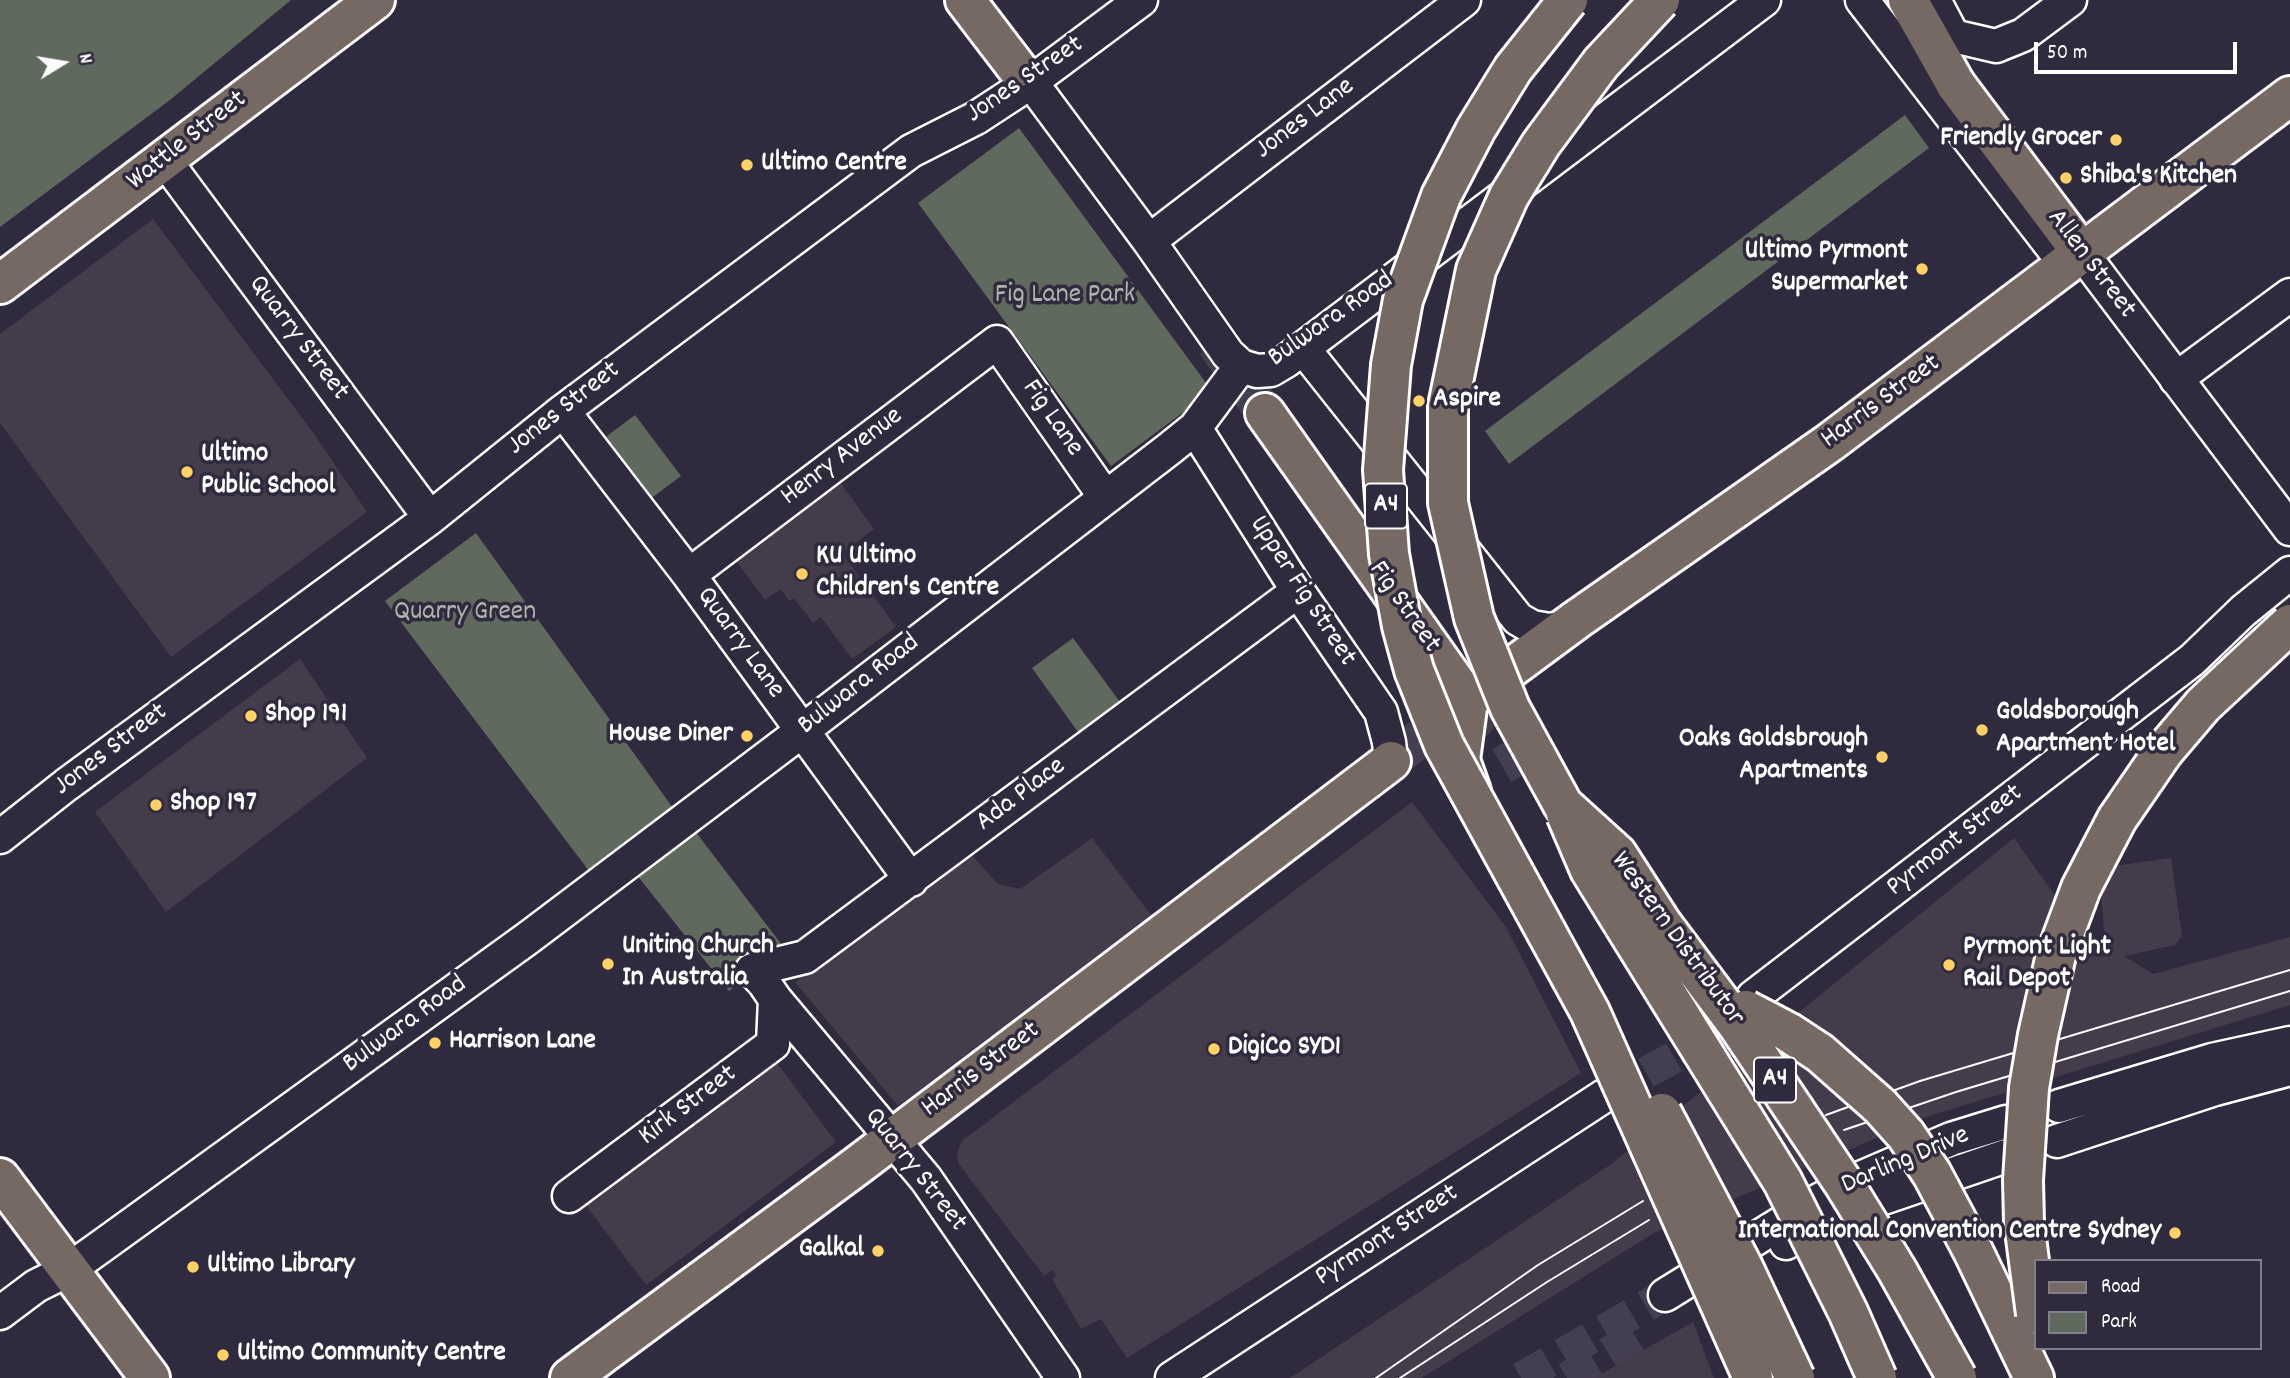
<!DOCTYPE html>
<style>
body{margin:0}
#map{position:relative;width:2290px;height:1378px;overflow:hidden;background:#2f2a3d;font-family:Dekko,sans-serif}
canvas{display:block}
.legend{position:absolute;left:2034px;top:1259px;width:228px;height:91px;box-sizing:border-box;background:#2f2a3d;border:2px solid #827f8b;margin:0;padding:9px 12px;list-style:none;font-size:21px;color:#fff}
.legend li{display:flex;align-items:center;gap:14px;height:35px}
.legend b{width:35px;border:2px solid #827f8b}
.north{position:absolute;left:28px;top:28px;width:70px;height:70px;-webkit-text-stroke:5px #2f2a3d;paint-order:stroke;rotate:79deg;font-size:19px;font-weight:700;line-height:28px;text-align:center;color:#fff}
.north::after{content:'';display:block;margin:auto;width:24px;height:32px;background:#fff;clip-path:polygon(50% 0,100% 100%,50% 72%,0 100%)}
.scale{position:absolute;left:2034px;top:42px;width:203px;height:32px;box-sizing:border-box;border:4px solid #fff;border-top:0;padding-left:9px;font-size:21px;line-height:24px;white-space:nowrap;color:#fff;-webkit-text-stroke:5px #2f2a3d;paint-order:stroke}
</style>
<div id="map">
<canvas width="2290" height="1378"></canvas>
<ul class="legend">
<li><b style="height:9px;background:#766964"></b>Road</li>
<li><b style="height:19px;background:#5f695d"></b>Park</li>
</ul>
<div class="north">N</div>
<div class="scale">50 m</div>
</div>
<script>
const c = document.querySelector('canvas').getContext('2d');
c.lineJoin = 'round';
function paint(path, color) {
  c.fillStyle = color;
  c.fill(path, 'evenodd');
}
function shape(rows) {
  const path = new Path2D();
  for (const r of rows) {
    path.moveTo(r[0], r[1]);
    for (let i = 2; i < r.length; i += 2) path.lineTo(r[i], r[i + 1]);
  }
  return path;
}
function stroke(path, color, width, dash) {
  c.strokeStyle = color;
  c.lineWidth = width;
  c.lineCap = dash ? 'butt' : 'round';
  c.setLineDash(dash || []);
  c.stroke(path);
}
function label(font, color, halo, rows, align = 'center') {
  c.font = font + ' Dekko,sans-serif';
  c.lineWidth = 7;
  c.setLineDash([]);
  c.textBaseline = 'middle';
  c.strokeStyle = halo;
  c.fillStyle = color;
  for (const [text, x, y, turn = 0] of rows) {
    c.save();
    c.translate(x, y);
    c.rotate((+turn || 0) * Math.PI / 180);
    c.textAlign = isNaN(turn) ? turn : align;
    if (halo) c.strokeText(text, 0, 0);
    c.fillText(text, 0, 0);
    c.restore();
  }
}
paint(shape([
 [153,219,312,431,367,512,171,657,0,423,0,334],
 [839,481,874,529,842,553,896,627,852,659,821,617,813,623,794,598,789,601,781,589,765,600,733,557],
 [300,659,367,758,166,912,95,812],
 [1412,802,1506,927,1581,1073,1127,1358,1101,1319,1081,1329,1052,1279,1056,1276,1052,1270,1044,1276,958,1163,957,1152,963,1140],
 [1092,838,1151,915,898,1106,795,982,896,900,966,849,998,884,1020,889],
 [2014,838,2074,922,2105,943,2099,868,2171,858,2182,936,2175,945,2124,956,2153,974,2290,937,2290,1005,1926,1117,1654,1233,1422,1378,1290,1378,1610,1165],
 [772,1056,836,1142,646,1285,581,1199],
 [1693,1322,1714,1378,1594,1378]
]), '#443b4b');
paint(shape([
 [0,0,291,0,170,100,0,227],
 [1905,115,1929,148,1509,464,1485,431],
 [1019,128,1212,391,1111,466,918,203],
 [635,415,681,476,645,503,599,442],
 [476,533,673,808,589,871,385,601],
 [1073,638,1120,702,1078,732,1032,668],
 [695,831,785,949,729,991,636,874]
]), '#5f695d');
stroke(shape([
 [2244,631,2274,619,2290,616],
 [1604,1096,1680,1054,1749,1001],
 [1521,1378,1665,1295],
 [1567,1378,1641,1333]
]), '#443f50', 32, [32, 16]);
stroke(shape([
 [1215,343,1265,413],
 [1391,761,1461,706]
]), '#443f50', 38, [38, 19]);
stroke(shape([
 [1468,700,1506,735,1528,773]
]), '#443f50', 38, [38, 19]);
const minor = shape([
 [1862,0,2066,265],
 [1934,0,1953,36,1996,46,2023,35,2070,0],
 [1031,82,1149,241,1228,354,1241,366,1257,371,1271,370,1286,361,1764,0],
 [164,159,430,518],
 [1149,241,1464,0],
 [2082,253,2290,529],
 [1303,348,1518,619,1532,627,1549,630,1567,627],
 [2176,379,2290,295],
 [563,411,689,575,911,880],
 [1195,428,1298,591,1381,712,1389,742,1391,761],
 [689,575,997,342,1105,497],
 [0,837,66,785,430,518,563,411,911,151,976,118,1031,82,1141,0],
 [756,971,775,999,926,1179,1063,1378],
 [766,985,752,970,805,957,1298,591],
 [1753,997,2192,660,2243,611,2290,573],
 [2059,1106,2212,1060,2290,1043],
 [2057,1141,2215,1089,2290,1069],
 [569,1196,773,1044,775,999],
 [1786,1243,1821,1224,1883,1198,2006,1156],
 [1665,1295,1812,1204,1856,1180,1951,1139,2006,1122],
 [0,1313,36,1286,68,1270,99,1248,528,938,802,731,1169,449,1195,428,1241,366],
 [1172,1378,1604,1096]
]);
const major = shape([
 [965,0,1017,68],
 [1956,85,2082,253],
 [0,284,375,0],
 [1265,413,1468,700,1576,620,1829,443,2290,96],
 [0,1178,150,1378],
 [570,1378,858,1165,1391,761]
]);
const highway = shape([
 [1908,0,1956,85],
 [1468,700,1460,760,1471,791],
 [1973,1251,2034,1378]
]);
stroke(minor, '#fff', 37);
stroke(major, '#fff', 44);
stroke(highway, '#fff', 44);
stroke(minor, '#2f2a3d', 32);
stroke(major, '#766964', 38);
stroke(highway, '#766964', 38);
stroke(shape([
 [1826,1115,1920,1081,2290,970],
 [1844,1130,1956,1092,2290,991],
 [1376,1378,1538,1265,1643,1201],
 [1400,1378,1547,1282,1649,1220]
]), '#fff', 2);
const highwayBridge = shape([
 [1568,0,1513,69,1476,129,1441,196,1403,300,1391,365,1383,470,1389,554,1402,626,1414,670,1444,745,1590,1012,1753,1378],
 [1660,0,1601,63,1541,144,1509,196,1476,270,1448,406,1448,503,1474,618,1510,708,1563,805,1617,854,1662,924,1737,1024,1844,1184,1897,1270,1957,1378],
 [1566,814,1590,870,1783,1182,1848,1312,1877,1378],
 [1746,1010,1788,1032,1820,1053,1880,1106,1906,1135,1932,1174,1973,1251],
 [1662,1113,1743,1267,1795,1378],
 [2036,1314,2024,1223,2023,1180,2029,1088,2038,1035,2056,955,2081,888,2117,819,2163,752,2203,705,2290,624]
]);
stroke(highwayBridge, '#fff', 44, []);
stroke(highwayBridge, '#766964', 38);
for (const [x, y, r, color] of [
 [2116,140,7,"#ffd166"],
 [747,165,7,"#ffd166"],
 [2066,178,7,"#ffd166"],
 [1922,269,7,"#ffd166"],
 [1419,401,7,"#ffd166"],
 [187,472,7,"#ffd166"],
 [802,574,7,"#ffd166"],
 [251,716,7,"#ffd166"],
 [1982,730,7,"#ffd166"],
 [747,736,7,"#ffd166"],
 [1882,757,7,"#ffd166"],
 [156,805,7,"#ffd166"],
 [608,964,7,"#ffd166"],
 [1949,965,7,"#ffd166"],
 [435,1043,7,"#ffd166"],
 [1214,1049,7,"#ffd166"],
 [2175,1233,7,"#ffd166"],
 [878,1251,7,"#ffd166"],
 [193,1267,7,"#ffd166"],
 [223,1355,7,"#ffd166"]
]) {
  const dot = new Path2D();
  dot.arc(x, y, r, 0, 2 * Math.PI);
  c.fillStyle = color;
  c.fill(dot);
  stroke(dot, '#2f2a3d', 2.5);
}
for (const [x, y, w] of [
 [1386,506,42],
 [1775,1080,42]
]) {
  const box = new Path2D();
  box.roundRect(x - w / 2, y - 22.5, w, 45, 5);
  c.fillStyle = '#2f2a3d';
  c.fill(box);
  stroke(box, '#fff', 2);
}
label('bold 26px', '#fff', null, [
 ["A4",1386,506],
 ["A4",1775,1080]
]);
label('28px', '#fff', '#2f2a3d', [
 ["Jones Street",1026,81,-34],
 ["Jones Lane",1306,120,-37],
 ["Wattle Street",188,142,-38],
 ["Allen Street",2090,265,53],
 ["Bulwara Road",1332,321,-35],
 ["Quarry Street",297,339,53],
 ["Harris Street",1882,403,-36],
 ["Jones Street",565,410,-38],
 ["Fig Lane",1051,419,55],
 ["Henry Avenue",843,458,-37],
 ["Upper Fig Street",1301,592,57],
 ["Fig Street",1403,608,55],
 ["Quarry Lane",739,644,54],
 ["Bulwara Road",860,686,-38],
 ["Jones Street",112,751,-37],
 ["Ada Place",1022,796,-37],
 ["Pyrmont Street",1956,842,-38],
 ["Western Distributor",1676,940,54],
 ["Bulwara Road",406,1026,-36],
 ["Harris Street",982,1071,-37],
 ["Kirk Street",689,1107,-37],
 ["Darling Drive",1906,1162,-23],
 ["Quarry Street",914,1171,52],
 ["Pyrmont Street",1388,1237,-33]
]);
label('bold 28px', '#fff', '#2f2a3d', [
 ["Friendly Grocer",2102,140,"right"],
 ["Ultimo Centre",761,165],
 ["Shiba's Kitchen",2080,178],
 ["Ultimo Pyrmont",1908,253,"right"],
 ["Supermarket",1908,285,"right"],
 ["Aspire",1433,401],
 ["Ultimo",201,456],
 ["Public School",201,488],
 ["KU Ultimo",816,558],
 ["Children's Centre",816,590],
 ["Goldsborough",1996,714],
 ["Apartment Hotel",1996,746],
 ["Shop 191",265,716],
 ["House Diner",733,736,"right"],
 ["Oaks Goldsbrough",1868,741,"right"],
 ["Apartments",1868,773,"right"],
 ["Shop 197",170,805],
 ["Uniting Church",622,948],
 ["In Australia",622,980],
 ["Pyrmont Light",1963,949],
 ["Rail Depot",1963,981],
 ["Harrison Lane",449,1043],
 ["DigiCo SYD1",1228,1049],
 ["International Convention Centre Sydney",2161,1233,"right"],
 ["Galkal",864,1251,"right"],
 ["Ultimo Library",207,1267],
 ["Ultimo Community Centre",237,1355]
], 'left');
label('28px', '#afb4ae', '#2f2a3d', [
 ["Fig Lane Park",1065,297],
 ["Quarry Green",465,614]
]);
</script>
